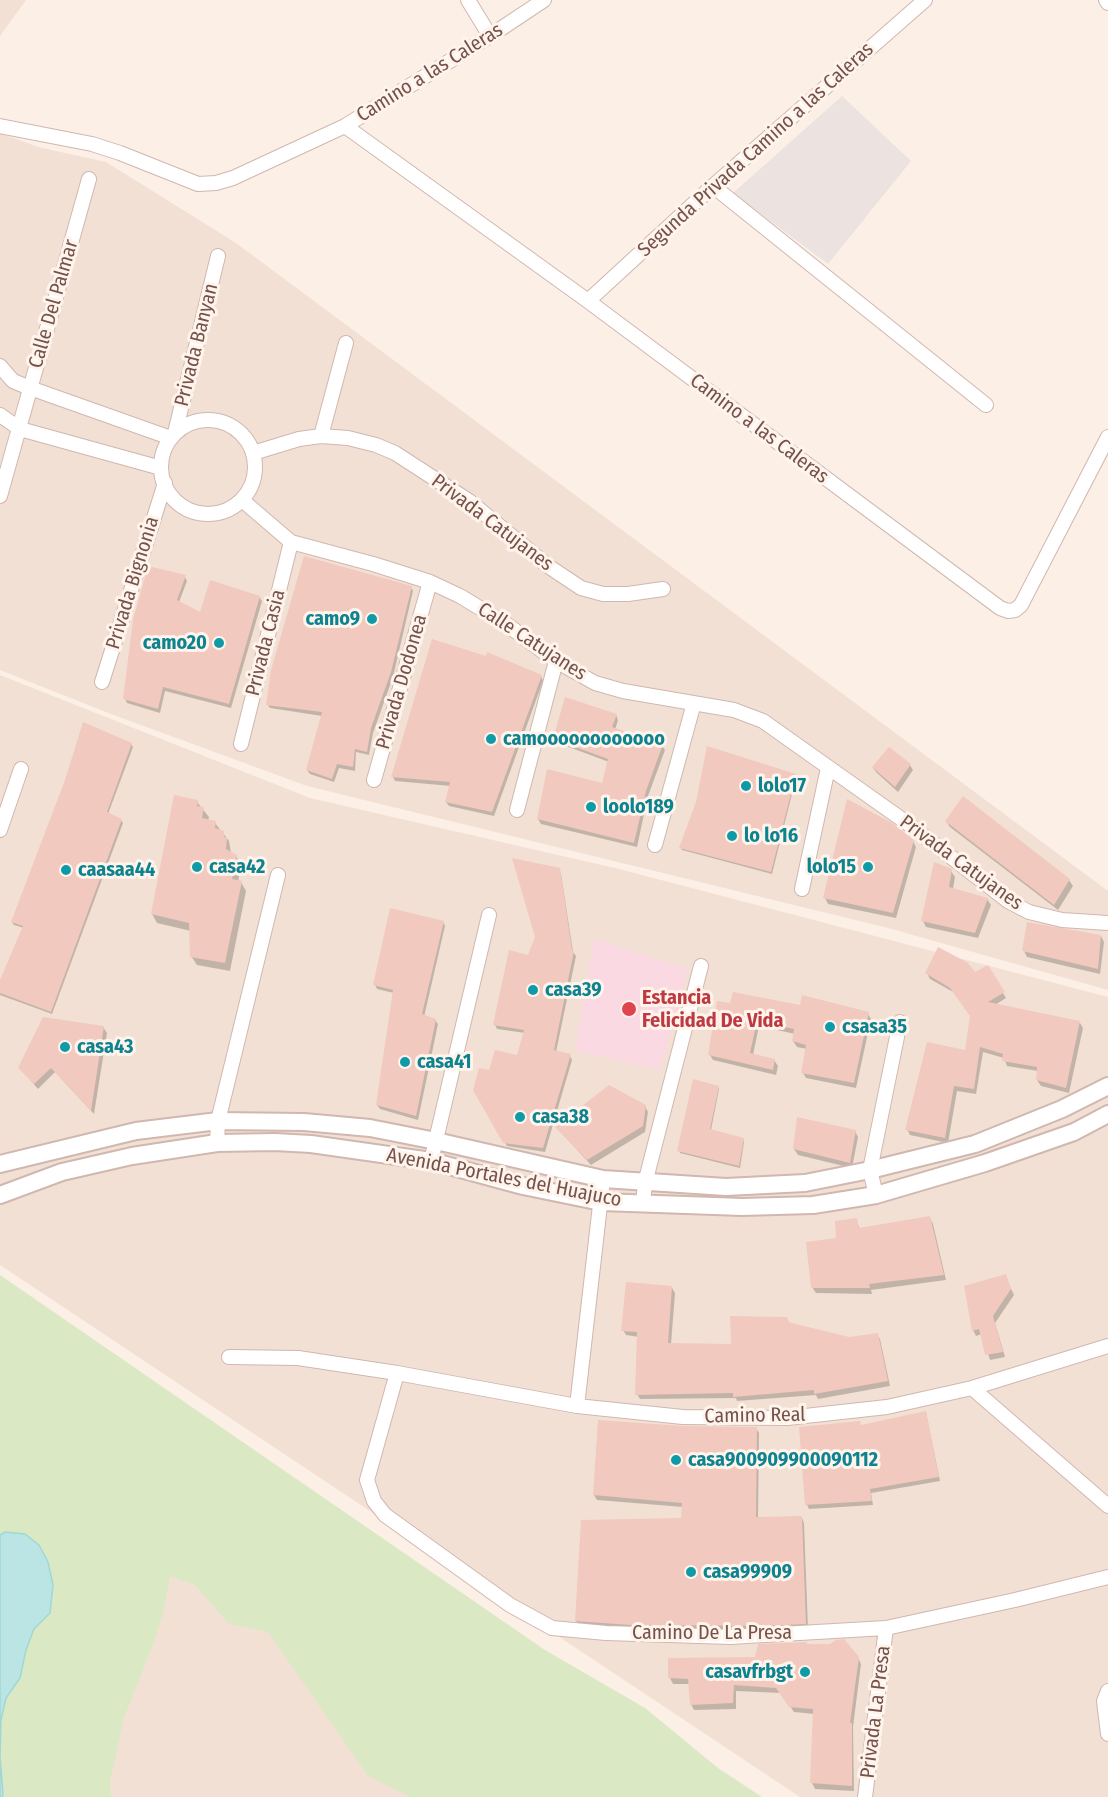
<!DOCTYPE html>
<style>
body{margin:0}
canvas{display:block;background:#fcefe6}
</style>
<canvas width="1108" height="1797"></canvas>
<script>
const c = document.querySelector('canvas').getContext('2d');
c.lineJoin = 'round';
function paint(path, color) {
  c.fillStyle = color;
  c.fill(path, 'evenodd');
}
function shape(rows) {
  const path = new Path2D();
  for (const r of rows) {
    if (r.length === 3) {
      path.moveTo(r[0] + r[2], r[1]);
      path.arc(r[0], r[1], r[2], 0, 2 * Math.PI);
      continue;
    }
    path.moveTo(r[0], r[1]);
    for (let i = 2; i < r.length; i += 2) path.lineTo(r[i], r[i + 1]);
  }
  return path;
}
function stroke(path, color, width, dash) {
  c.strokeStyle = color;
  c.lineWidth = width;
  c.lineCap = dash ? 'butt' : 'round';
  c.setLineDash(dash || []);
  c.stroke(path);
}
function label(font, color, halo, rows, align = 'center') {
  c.font = font + ' "Fira Sans Condensed",sans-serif';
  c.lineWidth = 6;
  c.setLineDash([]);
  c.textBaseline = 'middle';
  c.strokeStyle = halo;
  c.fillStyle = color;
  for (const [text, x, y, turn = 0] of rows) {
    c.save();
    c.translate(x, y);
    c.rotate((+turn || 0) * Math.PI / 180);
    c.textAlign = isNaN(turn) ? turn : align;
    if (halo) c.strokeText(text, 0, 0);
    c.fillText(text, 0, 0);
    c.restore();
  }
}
paint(shape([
 [0,0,26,0,0,36],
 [0,133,38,147,106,162,236,243,1108,891,1108,990,888,928,307,786,111,714,0,670],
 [0,675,310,798,619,869,1108,997,1108,1797,800,1797,0,1265],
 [0,1351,753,1797,0,1797]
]), '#f3e0d4');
paint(shape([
 [842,96,911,161,828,264,733,193]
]), '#ece3e0');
paint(shape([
 [594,939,688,969,660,1070,575,1050]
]), '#fad9e3');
paint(shape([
 [0,1275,545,1650,645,1708,718,1768,762,1797,411,1797,368,1776,268,1632,229,1624,195,1585,170,1576,163,1614,154,1642,124,1718,110,1782,111,1797,0,1797]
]), '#dae9c4');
const water = shape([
 [5,1532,25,1534,39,1545,48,1562,53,1585,50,1613,34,1629,26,1650,20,1678,6,1698,1,1720,0,1756,3,1794,2,1797,0,1797,0,1535,5,1532]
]);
paint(water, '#bae5e4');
stroke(water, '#a1d7d5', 1.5);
paint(shape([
 [185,577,187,581,179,602,201,614,259,597,262,601,231,708,165,691,160,713,127,703,125,699],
 [411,587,413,591,393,677,373,733,369,755,356,752,355,771,339,768,334,782,310,774,307,770,322,716,270,708,267,704],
 [541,676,543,681,494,816,449,806,446,802,451,786,395,781,393,777],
 [616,715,618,720,615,730,662,745,665,750,648,796,637,847,541,824,538,819,603,784,609,762,558,743,555,738],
 [131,744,133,747,108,814,121,820,123,823,52,1014,0,995,0,983,24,928,14,925,12,922],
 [910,765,913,770,898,792,877,773,873,768],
 [795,775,796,778,772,874,682,850,681,848],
 [963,798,1069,880,1073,886,1058,910,950,827,946,821],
 [197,802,209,817,208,821,215,823,229,841,231,853,236,856,241,865,238,882,241,882,246,891,230,971,197,965,191,956,191,931,157,923,152,914],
 [913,841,916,847,896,918,828,904,825,898],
 [559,869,561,874,573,952,576,956,556,1052,570,1056,572,1060,545,1152,507,1146,474,1090,491,1072,518,1057,525,1033,497,1029,495,1025,529,957],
 [951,871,955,877,953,889,987,899,991,905,978,938,926,927,923,921],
 [443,922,445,926,424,1017,435,1020,438,1024,418,1120,380,1109,377,1105,394,993,377,989,375,985],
 [1101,936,1104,942,1100,974,1027,957,1024,951],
 [987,967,1006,998,995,1005,1080,1023,1083,1028,1069,1093,1041,1086,1037,1080,1038,1071,1007,1066,1004,1058,983,1052,976,1094,957,1091,948,1143,910,1135,907,1129,967,1052,971,1017,955,993,930,979,927,973,974,974],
 [731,1005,801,1007,868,1014,871,1019,856,1088,806,1078,803,1073,807,1049,797,1047,793,1041,795,1034,759,1026,753,1055,774,1060,778,1066,776,1075,713,1060,710,1055],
 [103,1027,107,1033,94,1114,55,1072,38,1089,20,1068],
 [718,1087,719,1089,711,1130,743,1139,744,1142,740,1168,680,1153,679,1150],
 [645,1106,648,1112,645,1132,591,1165,557,1128],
 [855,1131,858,1137,852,1168,798,1155,794,1149],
 [930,1218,933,1224,946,1280,871,1290,872,1294,816,1293,812,1287,837,1239,856,1220,860,1229],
 [1005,1276,1014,1295,995,1323,1005,1357,990,1360,982,1334,976,1336,973,1330],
 [672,1288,675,1293,671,1344,732,1346,786,1318,790,1324,849,1338,877,1334,880,1339,890,1386,818,1399,816,1395,737,1401,736,1398,640,1399,637,1394,639,1337,626,1335,623,1330],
 [926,1413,940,1481,871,1493,873,1505,809,1509,807,1505],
 [683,1428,756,1428,759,1433,758,1519,802,1518,804,1523,808,1628,765,1630,635,1629,579,1625,576,1621,682,1520,683,1507,597,1500,594,1495],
 [807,1645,858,1658,861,1664,853,1727,854,1791,815,1789,812,1783,814,1714,794,1712,781,1693,736,1691,736,1709,694,1710,691,1704,690,1684,673,1684,670,1678]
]), '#0003');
paint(shape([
 [304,556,412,586,391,672,371,728,367,752,355,749,353,767,337,764,332,779,306,770,322,712,266,705,271,670],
 [148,566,186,575,177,600,200,612,210,580,260,596,229,704,163,687,158,709,123,699,133,620],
 [432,639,486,656,487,652,542,675,492,812,445,802,450,782,391,777],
 [565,697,617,714,612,727,663,744,646,791,634,843,537,819,547,769,602,783,608,759,553,739],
 [83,722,132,743,107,812,122,819,51,1012,0,993,0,980,23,926,11,922,65,780],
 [707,746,796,774,771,872,679,848,696,802],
 [889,747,911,764,895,787,872,767],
 [174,795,198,800,197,806,204,807,202,818,216,821,215,828,224,831,224,837,227,838,226,849,237,855,232,879,242,881,225,963,190,957,189,923,151,914],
 [963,796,1070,879,1054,905,945,821],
 [847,799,892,823,914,840,893,913,823,898],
 [512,858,560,868,572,950,574,951,554,1050,571,1054,543,1148,503,1143,473,1090,479,1068,489,1070,495,1050,517,1055,524,1030,493,1025,509,950,528,955,535,937],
 [934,862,952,869,949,887,988,898,975,933,921,921],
 [390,908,444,921,422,1014,436,1019,416,1116,376,1105,393,990,373,985],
 [1027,922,1101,935,1098,969,1022,951],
 [938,947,968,963,975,972,988,965,1005,992,988,1002,1080,1021,1066,1088,1036,1080,1037,1067,1002,1061,1003,1054,980,1047,974,1089,954,1086,945,1138,905,1130,927,1042,965,1050,970,1016,950,988,925,973],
 [733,992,800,1005,802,995,869,1012,854,1083,801,1073,806,1045,792,1041,794,1029,757,1021,750,1053,775,1059,773,1070,708,1055,717,1001,730,1003],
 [43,1017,104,1026,91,1111,51,1068,34,1084,18,1068],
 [693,1079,719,1086,710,1129,744,1138,739,1166,677,1151],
 [609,1085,646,1105,643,1126,587,1160,555,1127],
 [797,1117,856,1130,850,1163,793,1149],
 [930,1216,944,1275,869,1284,870,1288,811,1288,806,1242,836,1238,835,1221,857,1218,859,1228],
 [1006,1274,1011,1289,993,1316,1003,1352,985,1355,979,1329,972,1331,964,1286],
 [626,1282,672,1286,668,1343,731,1344,730,1316,787,1317,788,1322,849,1337,878,1333,888,1381,814,1394,814,1390,733,1397,733,1393,635,1395,637,1332,621,1331],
 [926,1411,939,1477,870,1489,872,1501,805,1505,799,1427,860,1421,861,1425],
 [598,1420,683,1426,757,1427,756,1517,802,1516,806,1624,761,1626,631,1625,575,1621,581,1520,681,1518,682,1503,593,1495],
 [844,1639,859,1657,850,1723,852,1723,852,1786,810,1783,813,1709,789,1707,776,1688,734,1685,733,1703,690,1705,688,1679,668,1678,668,1658,755,1657,758,1644,807,1642,807,1644,830,1644,836,1640]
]), '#f1c9be');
const minor = shape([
 [468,0,490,36],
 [1106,0,1108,3],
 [0,126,92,144,120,153,198,184,216,183,233,178,345,126,490,36,544,0],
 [345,126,588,301,1000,608,1008,611,1015,610,1021,605,1108,437],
 [713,186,986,405],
 [588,301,713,186,925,0],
 [0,366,13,381,30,388,171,438],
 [0,415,20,429,161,468],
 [208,467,47],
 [175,433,218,256],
 [321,436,346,343],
 [253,453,299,439,321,436,348,438,376,445,395,453,469,501,548,566,581,588,603,594,628,594,663,589],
 [0,496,89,179],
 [242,500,291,542,373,564,430,582,460,596,506,624,556,661,595,683,623,691,734,710,763,721,907,823,1008,901,1029,912,1062,920,1108,923],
 [102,682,165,483],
 [241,744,291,542],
 [374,780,430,582],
 [517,810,556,661],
 [0,830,21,769],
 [655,845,694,703],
 [802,889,828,768],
 [217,1143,218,1121,278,875],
 [431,1161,489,915],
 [876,1195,870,1170,900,1022],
 [643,1203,645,1183,701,966],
 [229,1357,298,1358,397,1373,577,1406,683,1417,787,1418,887,1407,972,1388,1108,1346],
 [397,1373,367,1480,374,1501,385,1515,510,1605,552,1628,606,1633,730,1637,886,1628,1015,1600,1108,1577],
 [972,1388,1108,1506],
 [577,1406,603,1179],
 [1108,1691,1104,1701,1108,1734],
 [865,1797,886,1628]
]);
const tertiary = shape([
 [0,1164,136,1131,218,1121,304,1122,370,1128,436,1141,603,1179,726,1187,805,1183,870,1170,975,1144,1062,1109,1108,1086],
 [0,1195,62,1172,132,1156,217,1143,275,1142,311,1144,431,1161,523,1186,601,1202,742,1207,813,1205,876,1195,985,1163,1074,1132,1108,1114]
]);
stroke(minor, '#d0b7af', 16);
stroke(tertiary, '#d0b7af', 20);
stroke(minor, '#fff', 14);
stroke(tertiary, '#fff', 16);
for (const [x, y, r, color] of [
 [372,619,6,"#0f9aa8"],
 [219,643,6,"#0f9aa8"],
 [491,739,6,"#0f9aa8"],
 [746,786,6,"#0f9aa8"],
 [591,807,6,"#0f9aa8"],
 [732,836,6,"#0f9aa8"],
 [197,867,6,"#0f9aa8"],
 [868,867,6,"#0f9aa8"],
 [66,870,6,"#0f9aa8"],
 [533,990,6,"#0f9aa8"],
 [629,1009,8,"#e0444e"],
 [830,1027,6,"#0f9aa8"],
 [65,1047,6,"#0f9aa8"],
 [405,1062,6,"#0f9aa8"],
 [520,1117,6,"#0f9aa8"],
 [676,1460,6,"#0f9aa8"],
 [691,1572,6,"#0f9aa8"],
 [805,1672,6,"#0f9aa8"]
]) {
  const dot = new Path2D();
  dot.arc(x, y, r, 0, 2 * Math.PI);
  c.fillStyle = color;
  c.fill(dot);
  stroke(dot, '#fff4ec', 2);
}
label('20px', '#75524b', '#fff4ec', [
 ["Camino a las Caleras",430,73,-32],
 ["Segunda Privada Camino a las Caleras",756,150,-42],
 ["Calle Del Palmar",54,304,-74],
 ["Privada Banyan",197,345,-76],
 ["Camino a las Caleras",759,429,37],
 ["Privada Catujanes",492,523,37],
 ["Privada Bignonia",133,583,-73],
 ["Calle Catujanes",532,642,33],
 ["Privada Casia",266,643,-76],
 ["Privada Dodonea",402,682,-74],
 ["Privada Catujanes",961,863,36],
 ["Avenida Portales del Huajuco",504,1178,11],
 ["Camino Real",755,1416,-1],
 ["Camino De La Presa",712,1633],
 ["Privada La Presa",876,1712,-83]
]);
label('bold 20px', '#0d838f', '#fff4ec', [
 ["camo9",360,619,"right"],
 ["camo20",207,643,"right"],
 ["camoooooooooooo",503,739],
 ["lolo17",758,786],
 ["loolo189",603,807],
 ["lo lo16",744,836],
 ["casa42",209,867],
 ["lolo15",856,867,"right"],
 ["caasaa44",78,870],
 ["casa39",545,990],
 ["csasa35",842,1027],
 ["casa43",77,1047],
 ["casa41",417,1062],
 ["casa38",532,1117],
 ["casa900909900090112",688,1460],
 ["casa99909",703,1572],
 ["casavfrbgt",793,1672,"right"]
], 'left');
label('bold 20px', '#be3a42', '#fff4ec', [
 ["Estancia",642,998],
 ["Felicidad De Vida",642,1021]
], 'left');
</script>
